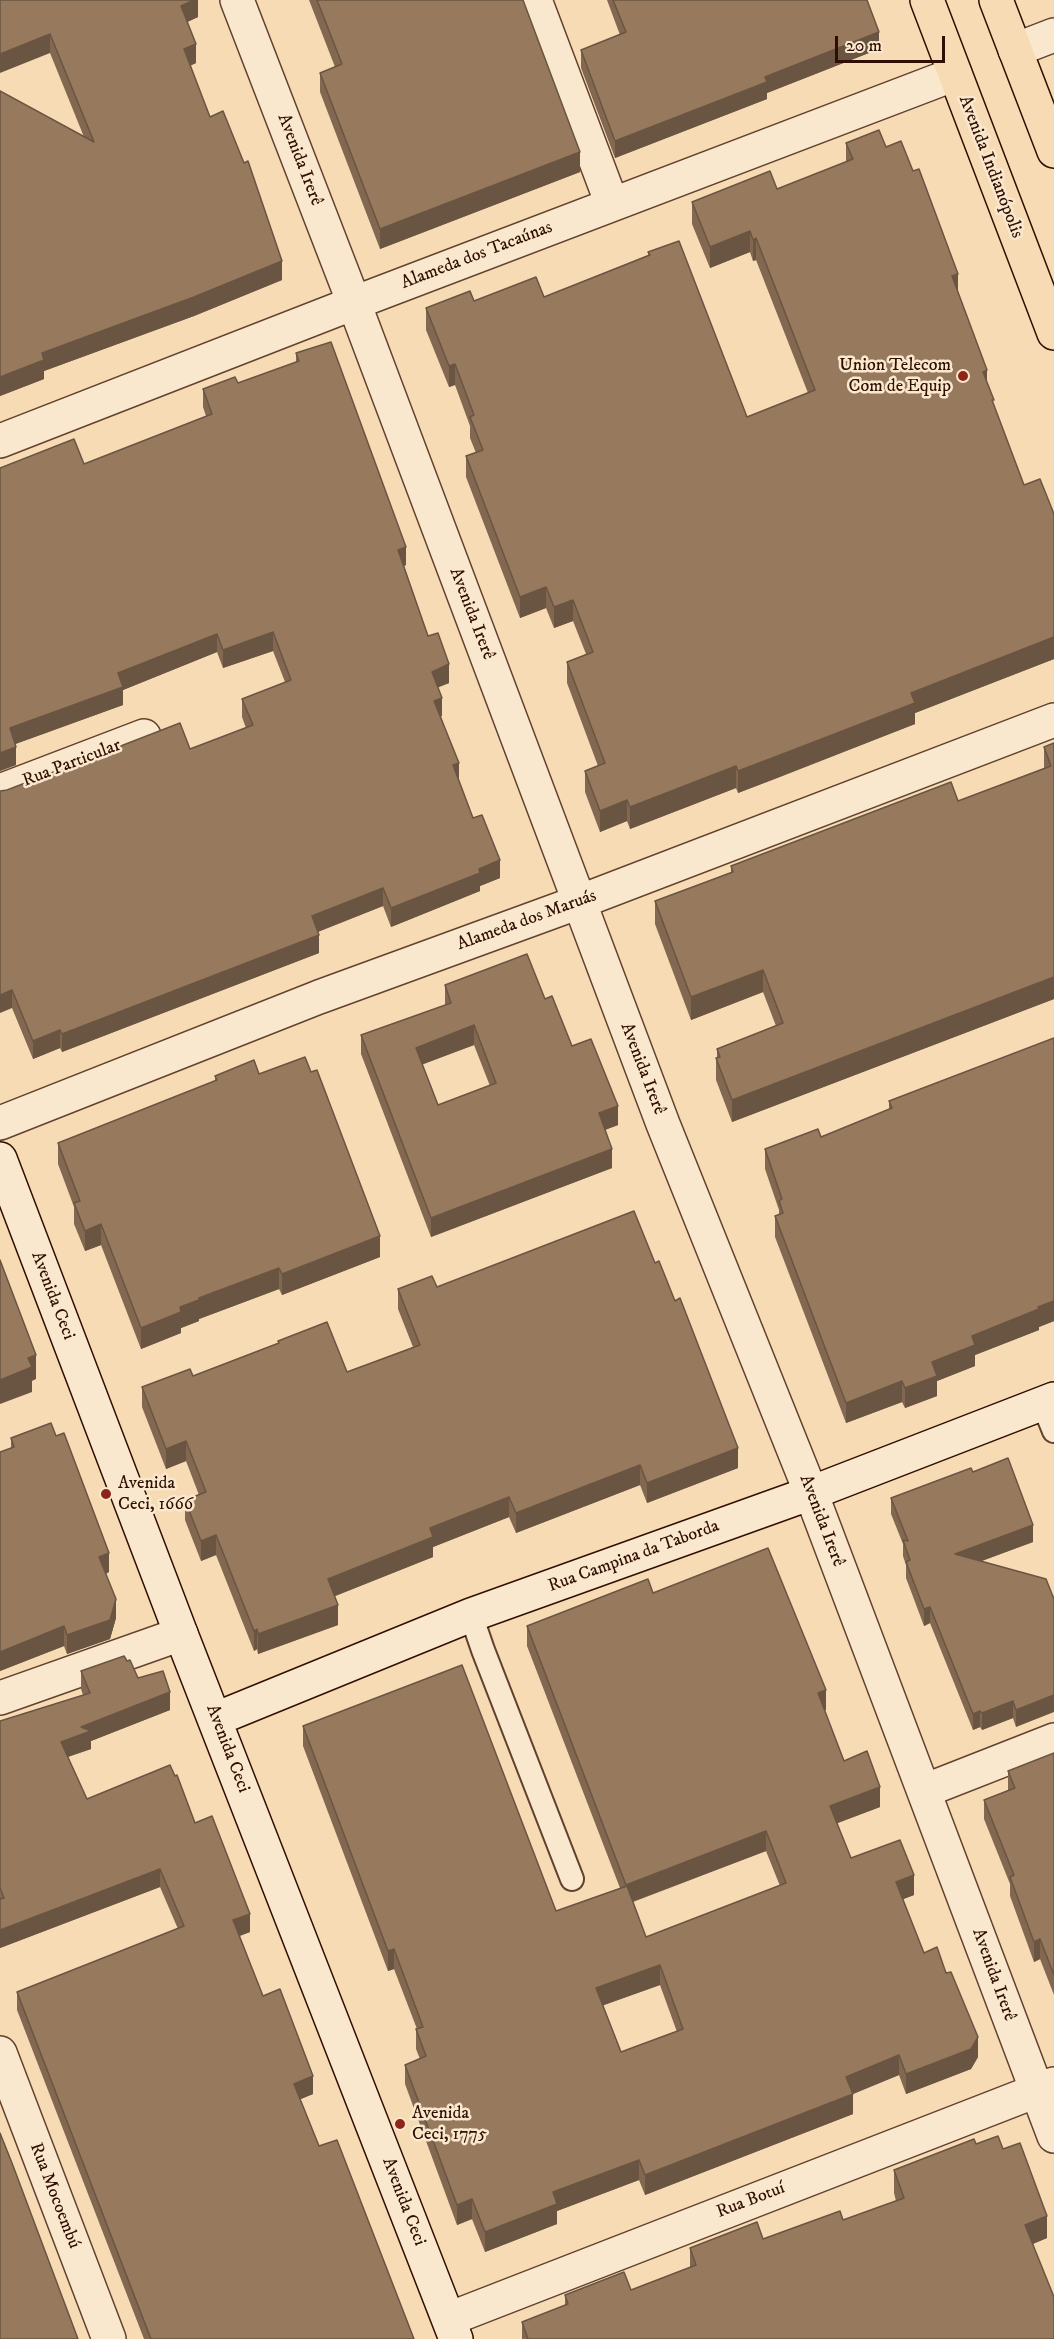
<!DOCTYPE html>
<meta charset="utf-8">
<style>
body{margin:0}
#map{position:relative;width:1054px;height:2339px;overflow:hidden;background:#f7dbb4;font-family:"IM FELL DW Pica",serif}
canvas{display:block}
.scale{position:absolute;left:835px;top:36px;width:110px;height:27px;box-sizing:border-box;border:3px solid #2f0f01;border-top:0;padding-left:8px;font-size:18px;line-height:21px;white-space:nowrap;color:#2f0f01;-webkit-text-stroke:4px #fae8ce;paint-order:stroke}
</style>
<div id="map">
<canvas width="1054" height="2339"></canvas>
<div class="scale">20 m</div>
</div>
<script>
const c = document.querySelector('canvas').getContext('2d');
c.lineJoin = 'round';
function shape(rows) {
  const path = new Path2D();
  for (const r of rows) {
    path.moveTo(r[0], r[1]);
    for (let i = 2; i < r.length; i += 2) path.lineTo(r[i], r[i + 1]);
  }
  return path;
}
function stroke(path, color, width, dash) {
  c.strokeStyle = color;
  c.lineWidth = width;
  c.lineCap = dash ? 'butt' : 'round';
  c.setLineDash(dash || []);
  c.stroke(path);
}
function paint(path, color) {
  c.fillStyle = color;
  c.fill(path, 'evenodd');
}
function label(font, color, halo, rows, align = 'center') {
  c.font = font + ' "IM FELL DW Pica",serif';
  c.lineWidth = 5;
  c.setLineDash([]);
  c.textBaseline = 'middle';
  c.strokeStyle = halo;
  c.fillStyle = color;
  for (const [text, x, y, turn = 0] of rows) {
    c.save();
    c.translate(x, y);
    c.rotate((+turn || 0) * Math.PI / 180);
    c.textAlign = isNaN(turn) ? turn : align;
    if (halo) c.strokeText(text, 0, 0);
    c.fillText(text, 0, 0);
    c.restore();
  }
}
const lane = shape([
 [1043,1404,1054,1431],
 [471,1615,483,1650,572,1879]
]);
const street = shape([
 [237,0,354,303,663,1124,811,1493,1054,2136],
 [535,0,612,204],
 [1015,50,1054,35],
 [0,441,354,303,955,74],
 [0,791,144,736],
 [0,1123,319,997,579,902,1054,720],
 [0,1698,181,1634],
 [924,1791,1054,1740],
 [0,2053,109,2339],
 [449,2319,1054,2084]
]);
const secondary = shape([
 [0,1159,181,1634,456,2339],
 [216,1719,471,1615,811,1493,1054,1399]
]);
const primary = shape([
 [927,0,1054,333],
 [996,0,1054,151]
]);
stroke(lane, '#61422e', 26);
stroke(street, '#61422e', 36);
stroke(secondary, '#2f0f01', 36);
stroke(primary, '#2f0f01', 36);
stroke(lane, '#fae8ce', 22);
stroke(street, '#fae8ce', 33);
stroke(secondary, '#fae8ce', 33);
stroke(primary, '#f7dbb4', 33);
paint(shape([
 [0,0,198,0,198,17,187,22,196,63,190,66,210,117,282,280,194,316,44,371,44,379,0,396,0,91,84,137,50,53],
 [309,0,523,0,580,172,380,249,320,92,320,73,335,67],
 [607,0,867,0,879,49,767,93,767,99,615,158,581,68,581,50,620,35],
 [846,143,886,147,958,293,994,406,1024,485,1054,514,1054,659,915,713,915,724,775,779,738,793,736,788,630,829,627,821,600,832,585,792,585,771,598,766,567,683,567,662,586,654,573,621,554,628,546,608,520,618,466,477,466,456,476,453,470,438,470,426,455,385,449,387,426,330,426,308,474,301,544,297,648,255,648,252,747,417,808,393,756,260,753,261,750,252,710,268,692,224,692,202,777,189,846,162],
 [296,353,406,565,404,566,428,636,449,683,438,687,442,716,441,716,459,780,473,818,500,878,480,886,480,891,391,927,383,906,318,932,319,953,62,1052,60,1048,33,1059,12,1008,7,790,190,749,246,728,242,717,242,699,285,682,273,651,223,668,217,652,123,690,123,705,15,744,16,765,0,771,84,464,206,416,203,407,203,389,238,383,296,362],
 [1054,743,1054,999,732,1122,716,1080,716,1058,717,1058,717,1049,776,1026,763,992,691,1020,655,924,655,901,731,872,731,866,958,801,1044,768,1044,747],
 [445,985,545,999,618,1125,605,1130,612,1168,431,1237,361,1054,361,1035,445,1005],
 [474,1045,490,1086,438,1105,422,1064],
 [1054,1038,1054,1321,1039,1327,1039,1330,975,1355,975,1366,937,1381,937,1396,905,1408,902,1402,846,1423,775,1237,775,1216,779,1215,779,1210,765,1169,765,1149,821,1137,889,1109,889,1101],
 [259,1074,380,1257,282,1295,279,1289,199,1319,199,1321,181,1328,181,1333,141,1349,101,1245,85,1251,74,1224,74,1207,58,1164,58,1143,215,1081,215,1076],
 [437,1287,738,1468,647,1503,640,1485,516,1533,509,1517,433,1547,433,1557,334,1596,338,1625,258,1654,257,1649,254,1651,216,1555,201,1561,185,1520,185,1500,199,1495,186,1461,166,1469,142,1407,142,1387,193,1376,278,1343,278,1341,347,1372,413,1347,398,1309,398,1289],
 [11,1438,109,1572,106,1574,116,1618,110,1639,67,1654,64,1646,0,1671,0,1452,11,1448],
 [973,1472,1033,1542,981,1561,1046,1579,1016,1727,1013,1718,982,1730,980,1727,973,1730,930,1623,924,1626,906,1578,906,1565,903,1556,903,1544,891,1514,891,1498],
 [653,1593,826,1710,824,1710,844,1761,880,1807,837,1823,851,1858,914,1895,903,1899,924,1953,978,2057,971,2069,906,2094,899,2075,852,2094,853,2114,645,2195,639,2180,557,2211,557,2224,485,2252,472,2219,457,2225,405,2084,405,2065,420,2059,416,2049,416,2029,417,2029,394,1969,388,1971,303,1746,303,1726,556,1911,620,1888,527,1646,527,1626],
 [766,1851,780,1886,646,1937,633,1902],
 [660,1985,677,2032,621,2052,603,2005],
 [127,1661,138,1678,170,1710,91,1741,91,1749,68,1757,87,1799,195,1823,250,1932,240,1936,263,1996,313,2094,300,2099,319,2146,414,2339,144,2339,17,2010,17,1992,178,1929,160,1887,0,1948,0,1721,83,1695,81,1689,81,1671],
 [1054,1753,1054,1995,1040,1959,1034,1962,1010,1896,1010,1884,984,1819,984,1800,1008,1790,1008,1771],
 [976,2144,1003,2149,1047,2238,1033,2244,1054,2339,522,2339,522,2322,565,2306,565,2295,631,2290,690,2267,690,2248,763,2239,843,2220,896,2201,894,2193,894,2170]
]), '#826851');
paint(shape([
 [194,0,198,0,198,17,181,25,181,6],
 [879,32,879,49,767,93,767,99,615,158,615,141,765,77],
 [50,34,50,53,0,73,0,54],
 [196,44,196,63,184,68,184,49],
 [580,152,580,172,380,249,380,229],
 [750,231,750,252,710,268,710,247],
 [756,238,756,260,753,261,753,240],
 [282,261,282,280,194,316,44,371,44,379,0,396,0,377,42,353],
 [958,274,958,295,952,276],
 [455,364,455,385,449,387,449,366],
 [987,370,987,392,983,372],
 [406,547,406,565,398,568,398,550],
 [546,587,546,608,520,618,520,597],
 [573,600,573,621,554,628,554,607],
 [273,632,273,651,223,668,223,650],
 [217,634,217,652,123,690,123,705,10,746,10,728,118,673],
 [1054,637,1054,659,915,713,915,724,738,793,738,771,911,693],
 [449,664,449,683,432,690,432,672],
 [442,698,442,716,434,719,434,701],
 [16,747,16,765,0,771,0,753],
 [459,763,459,781,453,765],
 [736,766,736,788,630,829,630,807],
 [627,800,627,821,600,832,600,811],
 [500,860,500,878,480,886,480,891,391,927,391,908,479,869],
 [383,888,383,906,312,934,312,916],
 [319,935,319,953,62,1052,62,1034],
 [763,970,763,992,691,1020,691,997],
 [1054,977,1054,999,732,1122,732,1100],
 [12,990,12,1008,0,1013,0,995],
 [474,1025,474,1045,416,1067,416,1048],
 [60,1030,60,1048,33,1059,33,1041],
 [618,1106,618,1125,599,1132,599,1113],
 [612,1149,612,1168,431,1237,431,1218],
 [101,1224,101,1245,85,1251,85,1231],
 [380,1236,380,1257,282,1295,282,1274],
 [279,1268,279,1289,199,1319,199,1321,181,1328,181,1333,141,1349,141,1328,180,1307,199,1298],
 [1054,1301,1054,1321,1039,1327,1039,1330,975,1355,975,1366,937,1381,937,1396,905,1408,905,1388,932,1362,972,1336],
 [36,1355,36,1379,32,1381,32,1392,0,1404,0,1380,28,1358],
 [902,1381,902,1402,846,1423,846,1403],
 [186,1441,186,1461,166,1469,166,1449],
 [738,1448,738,1468,647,1503,647,1483],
 [640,1465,640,1485,516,1533,516,1513],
 [509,1497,509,1517,433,1547,433,1557,328,1599,328,1579,430,1528],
 [1033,1525,1033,1542,955,1571,955,1554],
 [216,1535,216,1555,201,1561,201,1541],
 [109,1553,109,1572,99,1576,99,1557],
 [116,1599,116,1618,110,1639,67,1654,67,1635],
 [338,1605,338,1625,258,1654,258,1634],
 [930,1607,930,1623,924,1626,924,1609],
 [64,1626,64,1646,0,1671,0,1652],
 [257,1629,257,1649,254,1651,254,1631],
 [826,1690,826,1710,818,1713,818,1693],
 [170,1692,170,1710,91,1741,91,1749,61,1759,61,1742,81,1727],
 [1054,1695,1054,1712,1016,1727,1016,1710],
 [1013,1701,1013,1718,982,1730,982,1713],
 [980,1711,980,1727,973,1730,973,1714],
 [880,1787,880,1807,830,1826,830,1806],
 [766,1831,766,1851,626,1904,626,1885],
 [160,1869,160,1887,0,1948,0,1930],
 [914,1875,914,1895,896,1902,896,1882],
 [250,1914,250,1932,233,1938,233,1920],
 [1040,1939,1040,1959,1034,1962,1034,1942],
 [394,1949,394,1969,388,1971,388,1951],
 [660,1965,660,1985,596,2008,596,1988],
 [978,2037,978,2057,971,2069,906,2094,906,2074],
 [899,2055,899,2075,846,2097,846,2077],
 [313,2076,313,2094,294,2102,294,2084],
 [853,2094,853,2114,645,2195,645,2175],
 [639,2160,639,2180,557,2211,557,2224,485,2252,485,2232,553,2192],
 [472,2199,472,2219,457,2225,457,2205],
 [1047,2216,1047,2238,1025,2247,1025,2225]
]), '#6a5542');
const building = shape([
 [0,0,194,0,181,6,196,44,184,49,210,117,223,111,244,163,248,161,282,261,194,297,42,353,44,360,0,377,0,91,94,142,50,34,0,54,0,0],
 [317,0,523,0,580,152,380,229,320,73,342,64,317,0],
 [613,0,867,0,879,32,765,77,767,82,615,141,581,50,626,32,613,0],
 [879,130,886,147,901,141,913,171,919,169,958,274,952,276,987,370,983,372,994,400,992,400,1024,485,1040,479,1054,514,1054,637,911,693,915,703,775,757,738,771,736,766,630,807,627,800,600,811,585,771,605,763,567,662,593,652,573,600,554,607,546,587,520,597,466,456,483,450,470,417,474,415,455,364,449,366,426,308,470,291,474,301,536,277,544,297,650,255,648,252,679,241,747,417,815,390,756,238,753,240,750,231,710,247,692,202,770,171,777,189,853,159,846,143,879,130],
 [331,342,406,547,398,550,428,636,438,633,449,664,432,672,442,698,434,701,459,763,453,765,473,818,482,815,500,860,479,869,480,873,391,908,383,888,312,916,319,935,62,1034,60,1030,33,1041,12,990,0,995,0,791,7,790,180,723,190,749,253,725,242,699,291,680,273,632,223,650,217,634,118,673,123,687,10,728,16,747,0,753,0,468,74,439,84,464,212,414,203,389,235,377,238,383,299,361,296,353,331,342],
 [1054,743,1054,977,732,1100,716,1058,720,1057,717,1049,783,1023,763,970,691,997,655,901,733,872,731,866,951,782,958,801,1051,766,1044,747,1054,743],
 [527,954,545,999,552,996,572,1046,591,1039,618,1106,599,1113,612,1149,431,1218,361,1035,451,1003,445,985,527,954],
 [474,1025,496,1083,438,1105,416,1048,474,1025],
 [1054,1038,1054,1301,1038,1307,1039,1309,972,1336,975,1345,932,1362,937,1376,905,1388,902,1381,846,1403,775,1216,783,1213,779,1201,782,1199,765,1149,818,1129,821,1137,892,1108,889,1101,1054,1038],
 [305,1057,311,1072,317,1070,380,1236,282,1274,279,1268,199,1298,199,1300,180,1307,181,1312,141,1328,101,1224,85,1231,74,1203,80,1201,58,1143,217,1080,215,1076,254,1060,259,1074,305,1057],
 [634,1211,655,1263,659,1261,675,1301,680,1298,738,1448,647,1483,640,1465,516,1513,509,1497,430,1528,433,1537,328,1579,338,1605,258,1634,257,1629,254,1631,216,1535,201,1541,185,1500,206,1492,186,1441,166,1449,142,1387,190,1369,193,1376,279,1343,278,1341,327,1322,347,1372,420,1345,398,1289,432,1276,437,1287,634,1211],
 [0,1260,36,1355,28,1358,32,1367,0,1380,0,1260],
 [51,1423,56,1436,64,1433,109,1553,99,1557,116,1599,110,1620,67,1635,64,1626,0,1652,0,1452,14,1447,11,1438,51,1423],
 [1008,1458,1033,1525,955,1554,1046,1579,1054,1599,1054,1695,1016,1710,1013,1701,982,1713,980,1711,973,1714,930,1607,924,1609,906,1562,910,1560,903,1540,908,1541,891,1498,971,1468,973,1472,1008,1458],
 [768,1548,826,1690,818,1693,844,1761,867,1751,880,1787,830,1806,851,1858,900,1840,914,1875,896,1882,924,1953,937,1947,946,1973,951,1972,978,2037,971,2049,906,2074,899,2055,846,2077,853,2094,645,2175,639,2160,553,2192,557,2204,485,2232,472,2199,457,2205,405,2065,426,2056,416,2029,423,2027,394,1949,388,1951,303,1726,462,1665,556,1911,627,1886,646,1937,786,1883,766,1831,626,1885,527,1626,648,1579,653,1593,768,1548],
 [660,1965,683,2029,621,2052,596,1988,660,1965],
 [124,1656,127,1661,130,1660,138,1678,163,1671,170,1692,81,1727,91,1731,61,1742,87,1799,170,1765,175,1776,177,1775,195,1823,212,1816,250,1914,233,1920,263,1996,280,1989,313,2076,294,2084,319,2146,337,2140,414,2339,151,2339,17,1992,184,1926,160,1869,0,1930,0,1899,4,1898,0,1888,0,1721,90,1693,81,1671,124,1656],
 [1054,1753,1054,1975,1040,1939,1034,1942,1010,1877,1014,1875,984,1800,1015,1788,1008,1771,1054,1753],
 [0,2133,12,2163,78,2339,0,2339,0,2133],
 [998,2136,1003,2149,1020,2143,1047,2216,1025,2225,1054,2297,1054,2339,528,2339,522,2322,568,2304,565,2295,624,2272,631,2290,696,2265,690,2248,757,2222,763,2239,840,2211,843,2220,904,2198,894,2170,974,2139,976,2144,998,2136]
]);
paint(building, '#97795e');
stroke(building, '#6a5542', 1.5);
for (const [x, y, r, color] of [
 [963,376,6,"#8f2418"],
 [106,1494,6,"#8f2418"],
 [400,2124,6,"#8f2418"]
]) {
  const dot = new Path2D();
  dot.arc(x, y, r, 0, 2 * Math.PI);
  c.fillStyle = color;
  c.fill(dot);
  stroke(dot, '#fae8ce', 2);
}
label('18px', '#2f0f01', '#fae8ce', [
 ["Avenida Irerê",299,160,69],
 ["Avenida Indianópolis",990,167,69],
 ["Alameda dos Tacaúnas",477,256,-21],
 ["Avenida Irerê",471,614,69],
 ["Rua Particular",72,764,-21],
 ["Alameda dos Maruás",527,921,-20],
 ["Avenida Irerê",642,1069,69],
 ["Avenida Ceci",52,1296,69],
 ["Avenida Irerê",821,1521,69],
 ["Rua Campina da Taborda",634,1557,-20],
 ["Avenida Ceci",227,1749,69],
 ["Avenida Irerê",993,1975,70],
 ["Rua Mocoembú",54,2196,69],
 ["Rua Botuí",751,2201,-21],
 ["Avenida Ceci",403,2202,69]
]);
label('18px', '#2f0f01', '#fae8ce', [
 ["Union Telecom",951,366,"right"],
 ["Com de Equip",951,387,"right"],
 ["Avenida",118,1484],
 ["Ceci, 1666",118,1505],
 ["Avenida",412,2114],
 ["Ceci, 1775",412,2135]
], 'left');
</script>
